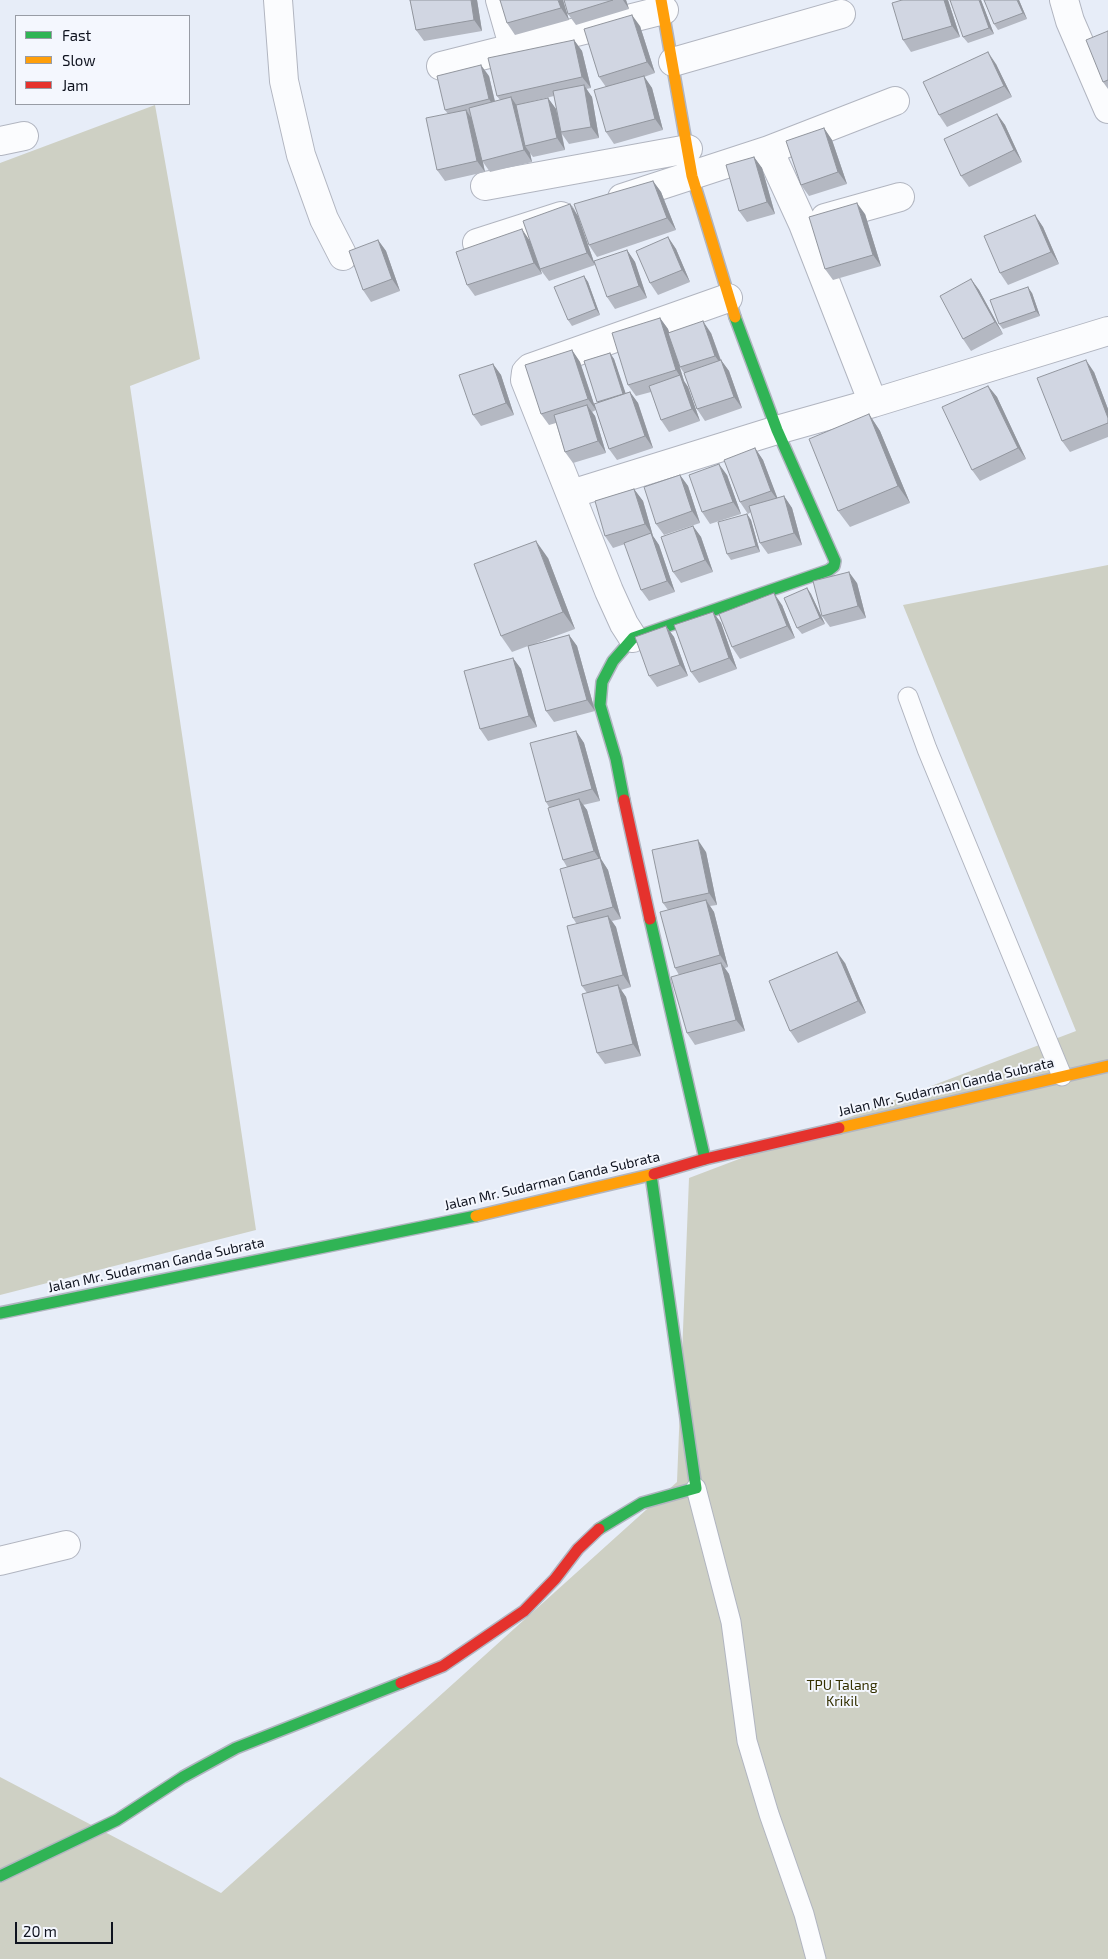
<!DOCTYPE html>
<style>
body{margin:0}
#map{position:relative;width:1108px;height:1959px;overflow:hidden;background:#e7edf8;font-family:"Exo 2",sans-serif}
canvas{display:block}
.legend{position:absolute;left:15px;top:15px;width:175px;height:90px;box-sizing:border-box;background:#f4f7fe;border:1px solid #989ca5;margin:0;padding:6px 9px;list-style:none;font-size:15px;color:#0f131f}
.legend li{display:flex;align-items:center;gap:10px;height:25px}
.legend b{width:25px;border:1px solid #989ca5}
.scale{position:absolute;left:15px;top:1922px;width:98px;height:22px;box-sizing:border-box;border:2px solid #0f131f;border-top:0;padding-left:6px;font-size:15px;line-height:18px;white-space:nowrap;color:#0f131f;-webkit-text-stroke:4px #f4f7fe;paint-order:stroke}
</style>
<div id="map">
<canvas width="1108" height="1959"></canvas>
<ul class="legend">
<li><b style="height:6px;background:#30b455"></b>Fast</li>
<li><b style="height:6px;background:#ff9f0a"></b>Slow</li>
<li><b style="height:6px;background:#e5322d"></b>Jam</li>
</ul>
<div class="scale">20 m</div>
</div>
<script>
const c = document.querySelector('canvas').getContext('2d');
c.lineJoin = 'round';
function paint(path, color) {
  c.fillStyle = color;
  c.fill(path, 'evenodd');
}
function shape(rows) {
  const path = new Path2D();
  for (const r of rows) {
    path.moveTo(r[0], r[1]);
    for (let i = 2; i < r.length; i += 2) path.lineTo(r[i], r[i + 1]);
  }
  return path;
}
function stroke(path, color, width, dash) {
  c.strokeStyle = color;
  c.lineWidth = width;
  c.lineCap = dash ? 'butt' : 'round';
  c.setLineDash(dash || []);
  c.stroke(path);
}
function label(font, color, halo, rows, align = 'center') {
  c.font = font + ' "Exo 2",sans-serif';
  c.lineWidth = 4;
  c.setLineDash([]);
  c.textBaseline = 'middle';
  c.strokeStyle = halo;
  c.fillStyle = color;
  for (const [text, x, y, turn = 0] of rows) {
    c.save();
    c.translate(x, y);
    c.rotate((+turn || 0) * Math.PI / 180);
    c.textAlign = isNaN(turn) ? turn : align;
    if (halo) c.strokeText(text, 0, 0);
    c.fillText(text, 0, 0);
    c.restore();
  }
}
paint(shape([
 [155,105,200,359,130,386,256,1230,0,1295,0,163],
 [1108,565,1108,1959,0,1959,0,1777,221,1893,677,1482,689,1178,1076,1031,903,605]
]), '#ced0c4');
const lane = shape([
 [908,697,927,749,1062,1076],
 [696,1488,731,1622,747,1741,769,1814,804,1914,816,1959]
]);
const street = shape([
 [278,0,284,81,301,155,324,219,343,256],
 [500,0,514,49],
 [1064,0,1070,21,1108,109],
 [673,62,841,14],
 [441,66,664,10],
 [0,141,24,136],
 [769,150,803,224,873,403],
 [485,186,688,149],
 [622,198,769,150,895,101],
 [825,218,900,197],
 [477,243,561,216],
 [571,494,777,430,873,403,1108,331],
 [633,638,624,624,609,591,525,380,526,372,530,368,728,298],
 [0,1561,66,1545]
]);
const fast = shape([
 [624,800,616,759,600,705,602,682,613,661,633,638,829,570,834,566,835,561,777,430,735,317],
 [650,919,705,1159],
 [0,1313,476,1216],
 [599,1529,642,1503,696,1488,651,1175],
 [0,1876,117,1820,183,1777,236,1748,401,1683]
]);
const slow = shape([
 [661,0,692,176,735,317],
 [839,1128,1108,1066],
 [476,1216,654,1174]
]);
const jam = shape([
 [624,800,650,919],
 [654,1174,705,1159,839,1128],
 [401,1683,443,1666,524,1611,555,1579,578,1549,599,1529]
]);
stroke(lane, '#b1b5c0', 21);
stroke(street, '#b1b5c0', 30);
stroke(fast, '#b1b5c0', 14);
stroke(slow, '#b1b5c0', 14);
stroke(jam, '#b1b5c0', 14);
stroke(lane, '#fbfcfe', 19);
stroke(street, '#fbfcfe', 28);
stroke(fast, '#30b455', 11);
stroke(slow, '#ff9f0a', 11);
stroke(jam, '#e5322d', 11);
paint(shape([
 [410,0,477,0,482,31,424,41,416,30],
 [563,0,569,20,515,35,507,23],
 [564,0,626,0,629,9,576,25,568,14],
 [902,0,948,0,960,37,911,52,903,40],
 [981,0,994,34,968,43,963,37],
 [1019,0,1027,19,998,30,994,24],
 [640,26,655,73,644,77,652,88,663,130,614,144,606,132,606,87,599,77],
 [1108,31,1108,89,1103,82],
 [574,40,582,51,591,88,586,89,592,97,599,138,569,144,562,134,565,150,533,157,530,153,532,162,490,172,483,162,485,172,445,181,437,170,448,114,445,110,489,76,495,101,500,100,497,96],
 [554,96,559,120,556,109,548,98,517,105],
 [996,64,1012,97,947,127,939,115],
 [997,114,1005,125,1022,162,969,187,961,176],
 [824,128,832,140,847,184,809,196,801,185],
 [754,157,762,168,775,214,747,222,739,211],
 [653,181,661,192,676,230,597,257,589,245],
 [570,204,578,216,595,265,549,281,540,269,531,242,542,274,475,296,467,285,530,241],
 [865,214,881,266,833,280,825,269],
 [1035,215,1043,227,1059,264,1008,285,1000,273],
 [668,237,676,249,690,282,658,295,650,283],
 [378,240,386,251,400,291,371,302,363,290],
 [627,250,635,262,647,298,615,309,607,297],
 [584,276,588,282,600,315,572,326,568,320],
 [971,279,979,290,1003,334,971,351,963,339],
 [1032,293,1040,316,1003,329,999,324],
 [660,318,668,329,669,332,711,333,721,360,729,371,742,408,705,421,697,409,684,373,680,367,676,354,684,381,688,387,700,421,669,432,661,420,651,392,636,396,628,385],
 [572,350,580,362,594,404,598,403,584,361,610,353,614,359,625,393,630,392,638,403,653,448,617,460,609,449,596,410,592,412,595,416,606,453,573,463,565,452,556,423,549,425,541,414],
 [493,364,501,375,514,415,481,426,473,415],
 [1094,372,1108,409,1108,437,1070,452,1062,441],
 [988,386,997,397,1026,459,980,481,972,470],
 [869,414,880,431,910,503,850,527,838,511],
 [755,448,763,460,777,498,784,496,792,508,802,545,768,554,760,543,751,512,748,514,740,502],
 [680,475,688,486,700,523,664,535,656,524],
 [727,475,741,514,710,524,702,512],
 [634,489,643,501,653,536,659,545,675,592,649,601,641,590,625,544,613,548,605,536],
 [747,514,751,520,760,552,731,560,727,554],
 [693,526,701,537,713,572,681,583,673,572],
 [548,558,575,629,534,644,569,635,577,646,595,711,554,722,546,711,528,646,512,652,501,636],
 [857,583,866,618,830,627,822,616],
 [807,588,811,594,825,624,802,634,797,628],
 [782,605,795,638,740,659,732,647],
 [713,612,721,623,737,669,699,683,691,672],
 [666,626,674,637,688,676,657,687,649,676],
 [513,658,521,669,537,727,488,741,480,729],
 [576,731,584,743,600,801,583,805,587,810,601,859,608,870,621,919,612,921,616,927,631,987,621,990,626,997,641,1056,605,1064,597,1053,587,993,582,986,576,923,573,918,567,867,563,860,549,807,546,802],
 [706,852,717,905,710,906,714,912,728,967,725,968,729,974,745,1031,695,1045,687,1033,679,975,675,968,668,910,663,903],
 [845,963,866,1013,798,1043,790,1031]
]), '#b4b8c2');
paint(shape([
 [471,0,477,0,482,31,474,20],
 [558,0,563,0,569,20,561,8],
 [623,0,626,0,629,9],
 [944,0,948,0,960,37,952,26],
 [979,0,981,0,994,34,989,28],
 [1017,0,1019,0,1027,19,1023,13],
 [632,15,640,26,655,73,647,62],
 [574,40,582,51,591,88,582,77],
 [988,52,996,64,1012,97,1004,86],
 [481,65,489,76,497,111,489,99],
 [644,76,652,88,663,130,655,119],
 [584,85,592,97,599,138,591,127],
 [511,97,519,109,525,146,530,153,532,162,524,150],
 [548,98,556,109,561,132,565,150,557,138],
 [466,110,474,122,485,172,477,161],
 [997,114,1005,125,1022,162,1014,150],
 [824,128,832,140,847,184,838,172],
 [754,157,762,168,775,214,767,202],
 [653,181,661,192,676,230,667,218],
 [857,203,865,214,881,266,873,255],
 [570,204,578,216,595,265,587,253],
 [1035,215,1043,227,1059,264,1051,252],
 [522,229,530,241,542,274,534,263],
 [668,237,676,249,690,282,682,270],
 [378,240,386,251,400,291,392,279],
 [627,250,635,262,647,298,639,286],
 [584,276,588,282,600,315,596,309],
 [971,279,979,290,1003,334,995,322],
 [1028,287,1032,293,1040,316,1036,311],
 [660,318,668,329,684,381,688,387,700,421,692,409,680,376,676,370],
 [703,321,711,333,723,367,715,356],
 [572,350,580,362,596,410,588,399],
 [610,353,614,359,628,400,623,394],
 [721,360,729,371,742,408,734,397],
 [1086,360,1094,372,1108,409,1108,418],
 [493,364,501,375,514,415,506,403],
 [988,386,997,397,1026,459,1018,448],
 [630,392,638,403,653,448,645,436],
 [587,405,595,416,606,453,598,441],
 [869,414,880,431,910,503,898,486],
 [755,448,763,460,779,502,771,491],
 [719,464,727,475,741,514,733,502],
 [680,475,688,486,700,523,692,511],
 [634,489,643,501,653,536,645,524],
 [784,496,792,508,802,545,794,533],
 [747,514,751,520,760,552,756,546],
 [693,526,701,537,713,572,705,560],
 [651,533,659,545,675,592,667,581],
 [536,541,548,558,575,629,563,612],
 [849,572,857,583,866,618,858,606],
 [807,588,811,594,825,624,820,618],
 [774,593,782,605,795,638,787,626],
 [713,612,721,623,737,669,729,658],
 [666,626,674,637,688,676,680,665],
 [569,635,577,646,595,711,587,700],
 [513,658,521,669,537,727,529,716],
 [576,731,584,743,600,801,592,789],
 [579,799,587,810,601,859,608,870,621,919,613,907,601,862,594,851],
 [698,840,706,852,717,905,709,893],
 [706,900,714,912,728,967,720,955],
 [608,916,616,927,631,987,623,975],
 [837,952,845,963,866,1013,858,1001],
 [721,963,729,974,745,1031,736,1020],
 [618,985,626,997,641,1056,633,1044]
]), '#92969e');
const building = shape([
 [410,0,471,0,474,20,416,30,410,0],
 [500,0,558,0,561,8,507,23,500,0],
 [564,0,613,0,568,14,564,0],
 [902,0,944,0,952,26,903,40,892,3,902,0],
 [950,0,979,0,989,28,963,37,950,0],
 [984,0,1017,0,1023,13,994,24,984,0],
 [632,15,647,62,599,77,584,29,632,15],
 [1108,31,1108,80,1103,82,1086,40,1108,31],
 [574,40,582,77,497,96,488,58,574,40],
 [988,52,1004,86,939,115,923,82,988,52],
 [481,65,489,99,445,110,437,76,481,65],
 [644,76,655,119,606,132,594,90,644,76],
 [584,85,591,127,561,132,553,91,584,85],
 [511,97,524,150,482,161,469,108,511,97],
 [548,98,557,138,525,146,516,105,548,98],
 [466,110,477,161,437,170,426,118,466,110],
 [997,114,1014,150,961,176,944,139,997,114],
 [824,128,838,172,801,185,786,141,824,128],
 [754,157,767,202,739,211,726,165,754,157],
 [653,181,667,218,589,245,574,204,653,181],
 [857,203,873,255,825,269,809,217,857,203],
 [570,204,587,253,540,269,523,221,570,204],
 [1035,215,1051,252,1000,273,984,236,1035,215],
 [522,229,534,263,467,285,456,252,522,229],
 [668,237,682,270,650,283,636,251,668,237],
 [378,240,392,279,363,290,349,251,378,240],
 [627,250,639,286,607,297,594,261,627,250],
 [584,276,596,309,568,320,554,287,584,276],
 [971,279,995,322,963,339,940,296,971,279],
 [1028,287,1036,311,999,324,990,300,1028,287],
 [660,318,676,370,628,385,612,333,660,318],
 [703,321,715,356,680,367,668,333,703,321],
 [572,350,588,399,541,414,525,365,572,350],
 [610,353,623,394,597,402,584,361,610,353],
 [721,360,734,397,697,409,684,373,721,360],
 [1086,360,1108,418,1108,423,1062,441,1037,378,1086,360],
 [493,364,506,403,473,415,459,375,493,364],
 [680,375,692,409,661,420,649,386,680,375],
 [988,386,1018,448,972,470,942,407,988,386],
 [630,392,645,436,609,449,594,404,630,392],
 [587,405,598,441,565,452,554,415,587,405],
 [869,414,898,486,838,511,809,439,869,414],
 [755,448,771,491,740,502,724,460,755,448],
 [719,464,733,502,702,512,689,475,719,464],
 [680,475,692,511,656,524,644,487,680,475],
 [634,489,645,524,605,536,595,501,634,489],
 [784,496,794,533,760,543,749,506,784,496],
 [747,514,756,546,727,554,718,522,747,514],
 [693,526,705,560,673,572,661,537,693,526],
 [651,533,667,581,641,590,624,543,651,533],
 [536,541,563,612,501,636,474,564,536,541],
 [849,572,858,606,822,616,813,581,849,572],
 [807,588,820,618,797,628,784,598,807,588],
 [774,593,787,626,732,647,719,614,774,593],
 [713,612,729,658,691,672,674,625,713,612],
 [666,626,680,665,649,676,635,637,666,626],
 [569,635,587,700,546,711,528,646,569,635],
 [513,658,529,716,480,729,464,671,513,658],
 [576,731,592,789,546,802,530,743,576,731],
 [579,799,594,851,563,860,548,808,579,799],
 [698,840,709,893,663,903,652,850,698,840],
 [600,858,613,907,573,918,560,869,600,858],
 [706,900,720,955,675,968,660,912,706,900],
 [608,916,623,975,582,986,567,926,608,916],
 [837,952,858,1001,790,1031,769,981,837,952],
 [721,963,736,1020,687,1033,671,977,721,963],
 [618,985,633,1044,597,1053,582,994,618,985]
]);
paint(building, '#d1d6e2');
stroke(building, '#92969e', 1);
label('14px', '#0f131f', '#f4f7fe', [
 ["Jalan Mr. Sudarman Ganda Subrata",946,1087,-13],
 ["Jalan Mr. Sudarman Ganda Subrata",552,1181,-13],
 ["Jalan Mr. Sudarman Ganda Subrata",156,1265,-12]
]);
label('14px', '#343000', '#f4f7fe', [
 ["TPU Talang",842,1685],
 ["Krikil",842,1701]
]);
</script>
